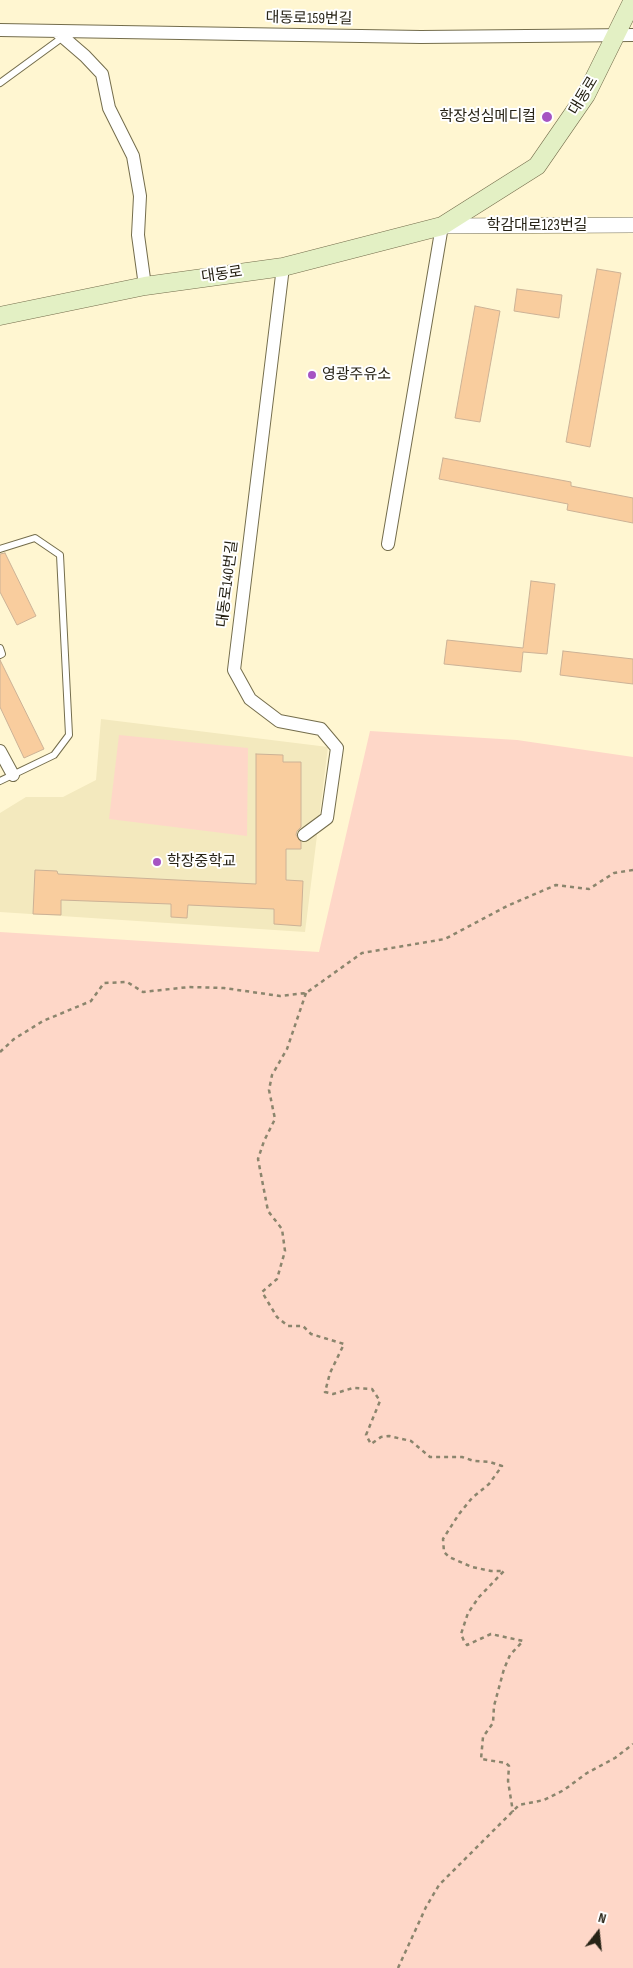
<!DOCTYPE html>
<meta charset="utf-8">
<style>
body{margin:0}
#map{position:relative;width:633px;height:1968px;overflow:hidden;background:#fff6d1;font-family:"Sofia Sans Condensed",sans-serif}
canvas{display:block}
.north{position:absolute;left:573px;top:1908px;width:50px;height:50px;-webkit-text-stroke:4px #fff;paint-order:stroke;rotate:16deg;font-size:14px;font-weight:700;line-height:20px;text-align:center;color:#272316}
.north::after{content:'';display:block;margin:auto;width:18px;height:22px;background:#272316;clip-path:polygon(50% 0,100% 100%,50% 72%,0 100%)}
</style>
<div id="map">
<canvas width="633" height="1968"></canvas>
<div class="north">N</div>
</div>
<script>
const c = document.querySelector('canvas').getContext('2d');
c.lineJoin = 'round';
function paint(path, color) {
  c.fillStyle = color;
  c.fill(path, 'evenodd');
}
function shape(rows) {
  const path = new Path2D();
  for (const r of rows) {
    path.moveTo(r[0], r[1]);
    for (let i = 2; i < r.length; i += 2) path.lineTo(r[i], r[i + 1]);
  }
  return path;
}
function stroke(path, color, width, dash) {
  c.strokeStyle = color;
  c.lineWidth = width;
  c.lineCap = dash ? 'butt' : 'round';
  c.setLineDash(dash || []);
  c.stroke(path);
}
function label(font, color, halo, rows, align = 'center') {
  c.font = font + ' "Sofia Sans Condensed","Noto Sans KR",sans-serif';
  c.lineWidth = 4;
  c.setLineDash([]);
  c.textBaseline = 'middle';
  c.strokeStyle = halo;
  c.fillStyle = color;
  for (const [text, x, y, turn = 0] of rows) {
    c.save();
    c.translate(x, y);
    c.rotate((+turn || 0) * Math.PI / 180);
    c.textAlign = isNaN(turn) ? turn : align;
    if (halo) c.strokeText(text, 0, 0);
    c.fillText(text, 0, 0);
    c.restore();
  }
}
paint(shape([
 [101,719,328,747,305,932,0,912,0,813,26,797,63,797,96,780]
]), '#f3e9be');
paint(shape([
 [370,731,517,740,633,757,633,1968,0,1968,0,932,319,952],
 [119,735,248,748,247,836,109,819]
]), '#fed7c8');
const building = shape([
 [597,269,621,273,590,447,566,442,597,269],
 [517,289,562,295,559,318,514,311,517,289],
 [475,306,500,311,480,422,455,418,475,306],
 [443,458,571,482,571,486,633,498,633,523,567,510,568,504,439,479,443,458],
 [5,553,36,616,17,625,0,592,0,554,5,553],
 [531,581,555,584,547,654,523,652,521,672,444,664,447,640,523,648,531,581],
 [563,651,633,659,633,684,560,675,563,651],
 [0,660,44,749,24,758,0,707,0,660],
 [256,754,283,755,283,762,301,762,301,827,297,831,296,835,301,842,301,849,286,849,286,880,303,881,301,926,274,924,274,909,188,905,187,918,171,917,171,904,61,900,61,915,33,914,35,870,57,871,58,874,256,884,256,754]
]);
paint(building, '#f9cd9e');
stroke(building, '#ccb296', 1);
const service = shape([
 [0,83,63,37],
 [0,549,35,538,60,555,69,735,54,755,0,781],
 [0,648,2,654,0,655]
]);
const minor = shape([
 [0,30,421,37,633,35],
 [56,31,85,56,102,74,109,108,133,156,140,196,138,235,145,286],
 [283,267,234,670,250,699,279,721,321,729,337,748,327,818,304,835],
 [388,544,442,226],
 [0,751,13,775]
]);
const tertiary = shape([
 [442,226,633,225]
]);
const secondary = shape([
 [0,316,145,286,283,267,442,226,537,166,586,95,633,0]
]);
stroke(service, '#746d4c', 8);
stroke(minor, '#746d4c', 14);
stroke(tertiary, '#746d4c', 16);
stroke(secondary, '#746d4c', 19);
stroke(shape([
 [306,993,287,1049,272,1075,269,1090,275,1119,264,1141,258,1159,268,1211,282,1229,285,1251,277,1279,262,1292,277,1317,288,1326,303,1326,311,1334,344,1344,330,1373,325,1392,333,1394,353,1388,372,1389,380,1401,366,1435,371,1444,381,1437,389,1436,411,1441,430,1457,462,1457,474,1461,490,1462,502,1466,489,1484,472,1498,459,1514,443,1539,444,1552,449,1557,472,1567,491,1571,504,1571,479,1597,468,1613,461,1634,464,1641,467,1645,491,1634,523,1641,510,1655,504,1669,494,1706,493,1723,483,1737,481,1759,506,1763,509,1766,508,1781,513,1812],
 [0,1052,14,1039,43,1021,91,1001,104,983,127,982,143,992,189,987,224,988,280,996,306,993,362,953,445,939,507,906,556,885,589,889,614,873,633,870],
 [398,1968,426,1907,439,1885,519,1805,544,1800,564,1790,587,1773,615,1758,633,1744]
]), '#8b856d', 2.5, [4, 4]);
stroke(service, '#fff', 6);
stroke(minor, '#fff', 12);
stroke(tertiary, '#fff', 15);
stroke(secondary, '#e3f0c4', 18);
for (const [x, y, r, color] of [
 [547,117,6,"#a654c3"],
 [312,375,5,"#a654c3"],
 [157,862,5,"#a654c3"]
]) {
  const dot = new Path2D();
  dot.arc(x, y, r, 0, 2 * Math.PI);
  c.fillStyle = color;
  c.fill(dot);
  stroke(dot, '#fff', 2);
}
label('15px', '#272316', '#fff', [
 ["대동로159번길",309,19,1],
 ["대동로",584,96,-59],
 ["학감대로123번길",537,226],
 ["대동로",222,275,-8],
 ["대동로140번길",228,584,-83]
]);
label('15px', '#272316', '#fff', [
 ["학장성심메디컬",536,117,"right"],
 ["영광주유소",322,375],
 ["학장중학교",167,862]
], 'left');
</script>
